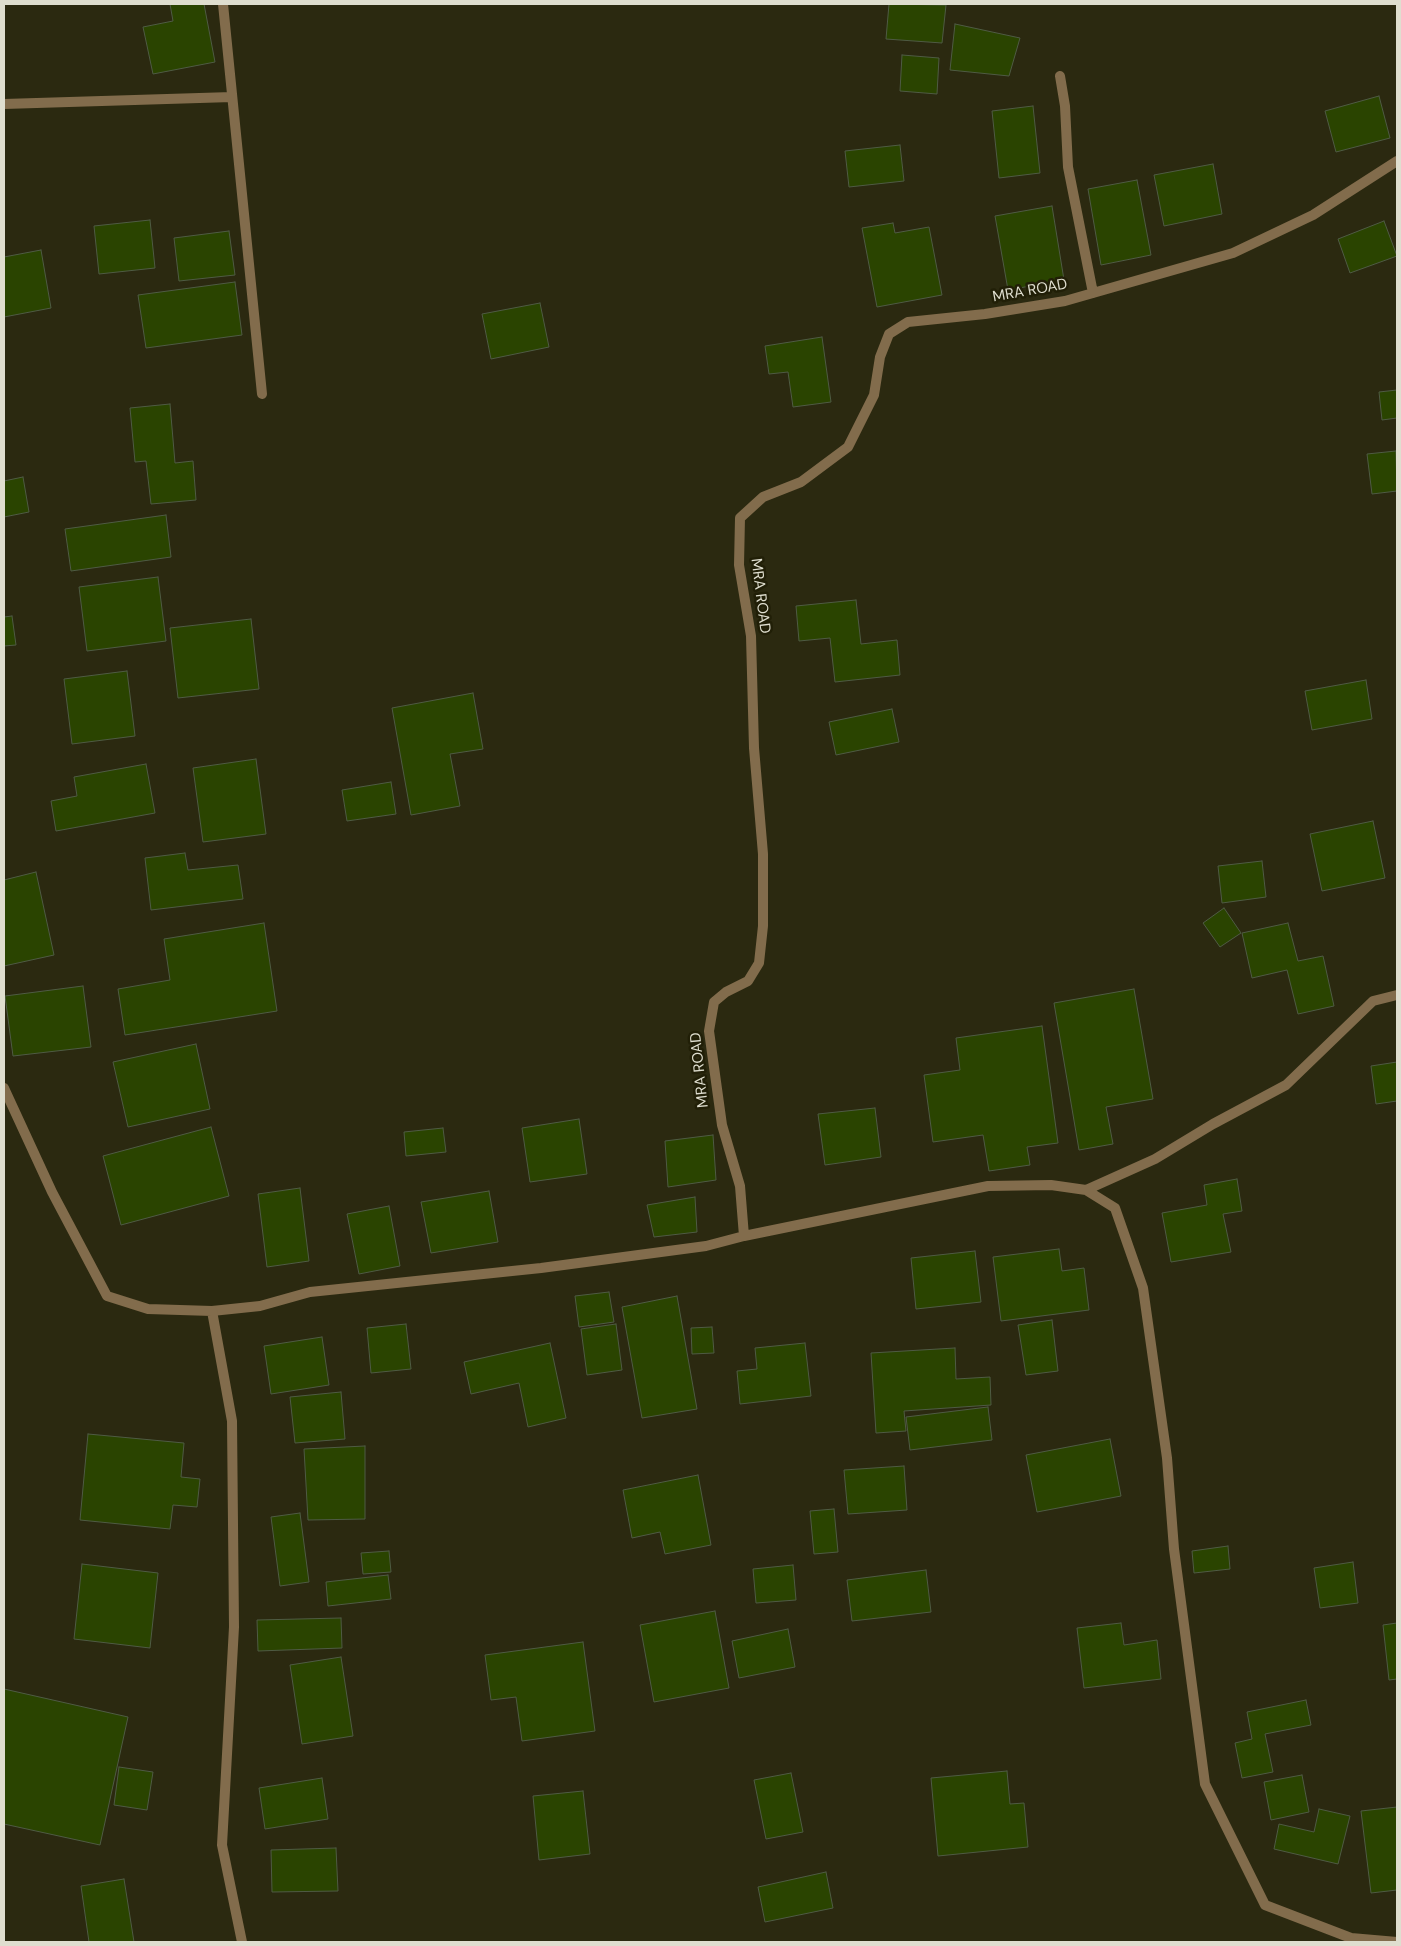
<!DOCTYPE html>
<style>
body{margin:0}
#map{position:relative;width:1401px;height:1946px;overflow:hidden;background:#2b2910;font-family:"DM Sans",sans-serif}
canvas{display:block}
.frame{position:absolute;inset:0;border:5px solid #dfdecf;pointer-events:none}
</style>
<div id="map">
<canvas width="1401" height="1946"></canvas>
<div class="frame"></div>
</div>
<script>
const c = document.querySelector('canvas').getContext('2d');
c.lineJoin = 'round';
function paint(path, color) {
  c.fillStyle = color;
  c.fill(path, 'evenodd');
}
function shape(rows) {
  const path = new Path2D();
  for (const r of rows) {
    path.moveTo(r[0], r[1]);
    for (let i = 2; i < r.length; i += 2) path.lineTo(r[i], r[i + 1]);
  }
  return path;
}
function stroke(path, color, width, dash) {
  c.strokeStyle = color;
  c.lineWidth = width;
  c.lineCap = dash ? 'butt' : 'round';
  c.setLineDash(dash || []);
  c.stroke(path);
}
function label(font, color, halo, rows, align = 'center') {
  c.font = font + ' "DM Sans",sans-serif';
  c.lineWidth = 5;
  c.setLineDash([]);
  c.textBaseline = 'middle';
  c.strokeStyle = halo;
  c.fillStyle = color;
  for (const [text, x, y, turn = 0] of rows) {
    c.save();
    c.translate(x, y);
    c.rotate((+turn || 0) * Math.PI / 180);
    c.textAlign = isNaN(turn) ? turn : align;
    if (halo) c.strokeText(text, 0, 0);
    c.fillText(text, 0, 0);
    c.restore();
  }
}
const building = shape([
 [170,4,204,4,215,62,153,74,143,27,173,21,170,4],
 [889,4,946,5,942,43,886,39,889,4],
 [955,24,1020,38,1009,76,950,70,955,24],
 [902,55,939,58,937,94,900,91,902,55],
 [1379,96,1390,138,1336,152,1325,111,1379,96],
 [1033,106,1040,173,999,178,992,111,1033,106],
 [900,145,904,181,849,187,845,151,900,145],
 [1213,164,1222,214,1164,226,1154,175,1213,164],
 [1137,180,1151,255,1101,265,1088,189,1137,180],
 [1052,206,1064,280,1008,290,995,216,1052,206],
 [150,220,155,268,99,274,94,226,150,220],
 [1384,221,1397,256,1350,273,1338,239,1384,221],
 [893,223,895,233,929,227,942,295,877,307,862,228,893,223],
 [229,231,235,275,179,281,174,238,229,231],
 [41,250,51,308,4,317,4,257,41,250],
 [235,282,242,335,146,348,138,295,235,282],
 [540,303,549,347,491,359,482,314,540,303],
 [822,337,831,402,793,407,788,372,769,374,765,346,822,337],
 [1397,390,1397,418,1382,420,1379,392,1397,390],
 [170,404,175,463,193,461,196,500,151,504,146,461,135,462,130,408,170,404],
 [1396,451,1397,491,1372,494,1367,454,1396,451],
 [23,477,29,512,4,517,4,481,23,477],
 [166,515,171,557,71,571,65,529,166,515],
 [158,577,166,641,87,651,79,587,158,577],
 [856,600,861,644,897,640,900,675,835,682,830,638,799,641,796,606,856,600],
 [12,616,16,645,4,646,4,617,12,616],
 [251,619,259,689,178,698,170,628,251,619],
 [127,671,135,736,72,744,64,679,127,671],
 [1366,680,1372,719,1312,730,1305,691,1366,680],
 [473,693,483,749,450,754,460,806,411,815,392,708,473,693],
 [892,709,899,742,836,755,829,722,892,709],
 [256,759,266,834,203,842,193,768,256,759],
 [146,764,155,813,56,831,51,801,77,796,74,777,146,764],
 [391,782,396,814,347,821,342,790,391,782],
 [1373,821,1385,878,1322,891,1310,834,1373,821],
 [185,853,188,870,238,865,243,899,151,910,145,858,185,853],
 [1262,861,1266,897,1222,903,1218,866,1262,861],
 [36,872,54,955,4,966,4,880,36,872],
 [1224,908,1241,933,1220,947,1203,923,1224,908],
 [264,923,277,1011,125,1035,118,989,170,980,164,939,264,923],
 [1288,923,1298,961,1323,956,1334,1006,1298,1014,1287,970,1252,978,1242,933,1288,923],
 [83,986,91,1047,13,1056,5,996,83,986],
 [1134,989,1153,1099,1106,1107,1113,1144,1079,1150,1054,1003,1134,989],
 [1042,1026,1058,1143,1027,1147,1030,1165,989,1171,983,1135,933,1142,924,1075,960,1070,956,1038,1042,1026],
 [196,1044,210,1109,128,1127,113,1062,196,1044],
 [1397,1062,1397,1101,1376,1104,1371,1066,1397,1062],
 [875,1108,881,1157,825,1165,818,1114,875,1108],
 [579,1119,587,1174,530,1182,522,1128,579,1119],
 [211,1127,229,1196,121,1225,103,1156,211,1127],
 [443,1128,446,1152,406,1156,404,1132,443,1128],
 [713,1135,716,1180,668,1187,665,1141,713,1135],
 [1237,1179,1242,1211,1223,1214,1231,1252,1171,1262,1162,1213,1207,1205,1204,1185,1237,1179],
 [300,1188,309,1261,267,1267,258,1194,300,1188],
 [489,1191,498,1242,431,1253,421,1202,489,1191],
 [695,1197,697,1232,654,1237,647,1205,695,1197],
 [389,1206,400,1266,359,1274,347,1214,389,1206],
 [1059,1249,1062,1271,1084,1268,1089,1310,1001,1321,993,1257,1059,1249],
 [975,1251,981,1302,916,1309,911,1258,975,1251],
 [609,1292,614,1322,579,1327,575,1296,609,1292],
 [677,1296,697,1409,642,1418,622,1307,677,1296],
 [1052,1320,1058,1371,1026,1375,1018,1325,1052,1320],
 [406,1324,411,1369,371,1373,367,1328,406,1324],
 [616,1324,622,1370,587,1375,581,1329,616,1324],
 [712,1327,714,1353,692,1354,691,1328,712,1327],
 [322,1337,329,1385,271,1394,264,1346,322,1337],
 [550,1343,566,1418,528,1427,519,1383,471,1394,464,1362,550,1343],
 [805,1343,811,1396,740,1404,737,1371,757,1369,755,1348,805,1343],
 [955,1348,956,1379,990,1377,991,1405,904,1411,906,1431,876,1433,871,1353,955,1348],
 [341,1392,345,1439,295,1443,290,1397,341,1392],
 [988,1407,992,1440,910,1450,906,1417,988,1407],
 [88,1434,184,1443,181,1477,200,1479,197,1507,173,1505,170,1529,80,1520,88,1434],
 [1110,1439,1121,1496,1037,1512,1026,1455,1110,1439],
 [365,1446,365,1519,308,1520,304,1449,365,1446],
 [904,1466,907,1510,848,1514,844,1470,904,1466],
 [698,1475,711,1545,665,1554,660,1532,632,1538,623,1490,698,1475],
 [834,1509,838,1552,814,1554,810,1511,834,1509],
 [300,1513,309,1582,280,1586,271,1517,300,1513],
 [1228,1546,1230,1569,1194,1573,1192,1551,1228,1546],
 [389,1551,391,1572,363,1574,361,1553,389,1551],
 [1353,1562,1358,1603,1320,1608,1314,1568,1353,1562],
 [82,1564,158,1573,150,1648,74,1639,82,1564],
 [793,1565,796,1600,756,1603,753,1569,793,1565],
 [926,1570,931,1612,852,1621,847,1580,926,1570],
 [388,1575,391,1599,328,1606,326,1582,388,1575],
 [715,1611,729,1688,654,1702,640,1625,715,1611],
 [341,1618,342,1648,258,1651,257,1620,341,1618],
 [1121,1623,1124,1645,1157,1640,1161,1679,1084,1688,1077,1628,1121,1623],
 [1397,1623,1397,1679,1389,1680,1383,1625,1397,1623],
 [788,1629,795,1667,739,1678,732,1641,788,1629],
 [583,1642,595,1731,522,1741,516,1697,491,1700,485,1655,583,1642],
 [341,1657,353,1736,302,1744,290,1665,341,1657],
 [4,1689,128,1717,100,1845,4,1824,4,1689],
 [1306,1700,1311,1725,1265,1734,1273,1772,1242,1778,1235,1743,1252,1739,1247,1712,1306,1700],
 [119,1767,153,1772,147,1810,114,1805,119,1767],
 [1007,1771,1010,1804,1024,1803,1028,1847,938,1856,931,1778,1007,1771],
 [791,1773,803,1832,766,1839,754,1780,791,1773],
 [1302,1775,1309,1812,1271,1820,1264,1782,1302,1775],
 [322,1778,328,1819,265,1829,259,1788,322,1778],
 [583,1791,590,1854,539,1860,533,1796,583,1791],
 [1397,1807,1397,1890,1371,1893,1361,1811,1397,1807],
 [1319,1809,1350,1816,1338,1864,1274,1849,1279,1824,1314,1832,1319,1809],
 [336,1848,338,1891,272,1892,271,1850,336,1848],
 [826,1872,833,1908,765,1922,758,1887,826,1872],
 [124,1879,134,1942,89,1942,81,1886,124,1879]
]);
paint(building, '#2a4400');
stroke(building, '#4f5b44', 1);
stroke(shape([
 [223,4,262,394],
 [1060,76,1065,106,1068,167,1093,293],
 [4,104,232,97],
 [1086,1190,1155,1159,1213,1124,1286,1085,1373,1001,1397,995],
 [744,1236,740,1186,722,1125,709,1031,714,1002,726,992,748,981,759,963,763,926,763,854,754,748,751,636,739,565,740,518,763,497,801,482,848,447,874,395,880,357,889,334,908,322,985,314,1065,301,1233,253,1313,215,1397,161],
 [212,1311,260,1306,310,1292,541,1268,706,1246,744,1236,988,1186,1051,1185,1086,1190,1115,1208,1143,1288,1167,1458,1174,1549,1205,1784,1265,1905,1351,1938,1397,1942]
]), '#826c4c', 10);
stroke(shape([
 [4,1088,52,1192,107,1296,148,1309,212,1311,232,1421,234,1627,222,1845,242,1942]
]), '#826c4c', 10);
label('15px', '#dfdecf', '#211f07', [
 ["MRA ROAD",1030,291,-10],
 ["MRA ROAD",760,596,83],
 ["MRA ROAD",700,1070,-96]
]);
</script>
